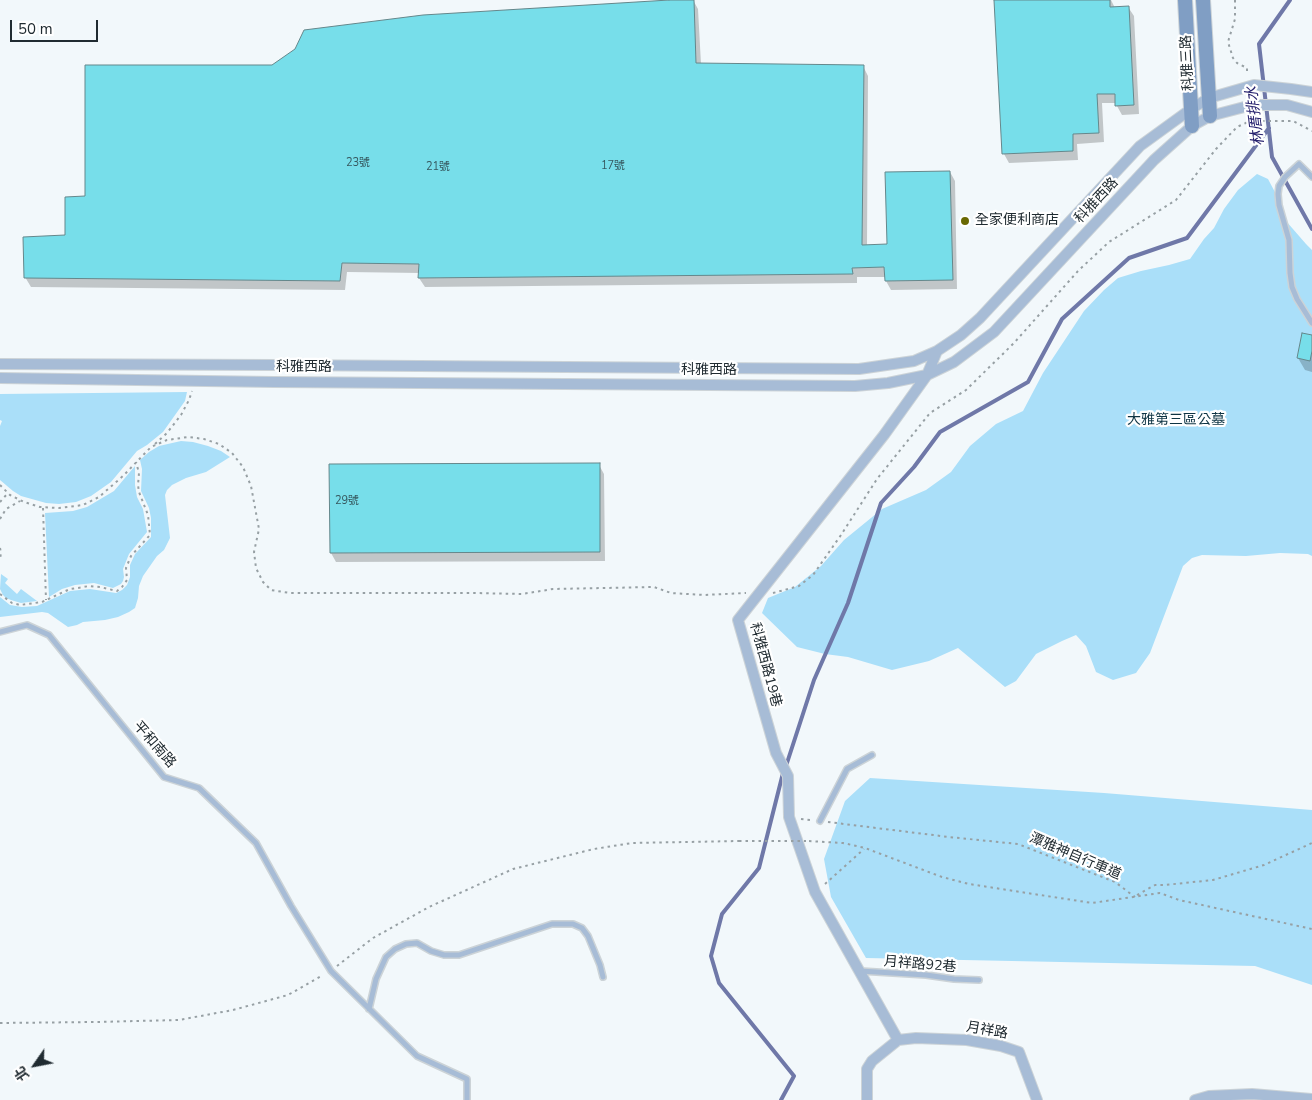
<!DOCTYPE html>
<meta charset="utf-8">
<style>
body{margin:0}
#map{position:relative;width:1312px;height:1100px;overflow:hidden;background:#f2f8fb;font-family:"Nunito Sans","Noto Sans TC",sans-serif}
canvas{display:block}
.north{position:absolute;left:10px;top:1040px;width:50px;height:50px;-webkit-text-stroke:4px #fff;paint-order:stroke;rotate:237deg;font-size:14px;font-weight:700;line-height:20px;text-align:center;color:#202b31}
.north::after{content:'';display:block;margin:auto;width:18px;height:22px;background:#202b31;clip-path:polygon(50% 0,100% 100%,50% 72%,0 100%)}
.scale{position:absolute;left:10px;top:20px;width:88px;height:22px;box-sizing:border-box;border:2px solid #202b31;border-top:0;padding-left:6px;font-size:15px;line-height:18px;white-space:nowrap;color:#202b31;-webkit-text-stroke:4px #fff;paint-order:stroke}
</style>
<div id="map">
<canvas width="1312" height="1100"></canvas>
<div class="north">北</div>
<div class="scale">50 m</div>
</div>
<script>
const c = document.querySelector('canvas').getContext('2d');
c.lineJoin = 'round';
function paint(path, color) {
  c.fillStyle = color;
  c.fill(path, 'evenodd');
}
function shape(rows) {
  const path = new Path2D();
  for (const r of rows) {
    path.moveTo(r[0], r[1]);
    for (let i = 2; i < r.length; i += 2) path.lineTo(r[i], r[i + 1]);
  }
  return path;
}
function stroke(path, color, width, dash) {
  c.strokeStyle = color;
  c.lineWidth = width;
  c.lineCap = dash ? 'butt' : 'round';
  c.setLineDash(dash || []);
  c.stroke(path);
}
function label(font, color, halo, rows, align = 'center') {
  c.font = font + ' "Nunito Sans","Noto Sans TC",sans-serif';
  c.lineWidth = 4.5;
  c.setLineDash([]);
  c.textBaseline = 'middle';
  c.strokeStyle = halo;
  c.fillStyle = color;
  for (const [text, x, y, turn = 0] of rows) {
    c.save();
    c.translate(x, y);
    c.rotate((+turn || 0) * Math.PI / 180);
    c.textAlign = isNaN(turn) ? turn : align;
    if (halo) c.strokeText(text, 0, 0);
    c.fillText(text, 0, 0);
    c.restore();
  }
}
paint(shape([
 [1257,174,1268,179,1277,196,1286,221,1306,244,1312,250,1312,556,1308,554,1280,553,1246,556,1202,555,1192,558,1183,566,1150,653,1136,673,1113,680,1096,672,1086,646,1076,635,1062,641,1036,654,1016,681,1005,687,958,648,929,661,892,670,848,657,825,654,797,647,762,613,768,598,795,587,821,566,844,540,882,509,926,490,951,472,970,446,996,424,1023,411,1043,373,1084,311,1104,290,1118,278,1141,271,1169,265,1190,259,1204,239,1214,228,1224,209,1238,190],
 [187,392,185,401,163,432,147,445,137,451,111,482,91,496,76,502,59,504,46,503,21,496,13,491,0,480,0,426,2,421,0,420,0,394],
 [181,441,193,442,208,446,221,451,230,457,206,472,186,478,172,485,167,490,165,495,170,538,164,550,157,556,143,576,139,586,138,598,135,608,129,612,118,617,105,620,83,622,77,625,68,627,48,613,42,612,0,617,0,597,10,605,22,607,37,606,70,591,90,589,116,593,122,590,127,585,130,577,130,565,135,554,151,537,151,518,149,508,141,491,142,469,140,460,149,452,159,446],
 [135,466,135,485,137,497,143,509,147,532,129,554,123,569,124,577,123,581,121,584,113,588,94,583,75,585,62,589,49,597,45,513,73,511,87,507,114,491],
 [1,574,8,579,5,583,17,594,21,589,37,601,21,603,11,600,6,598,3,595,0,589],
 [870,778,1104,793,1312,810,1312,985,1255,966,866,958,831,897,824,859,845,801]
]), '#aadff9');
paint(shape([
 [693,0,698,9,701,64,863,66,868,76,867,246,888,245,950,172,955,181,957,289,891,290,886,281,886,277,857,277,857,283,425,287,419,278,420,273,347,272,345,290,31,287,25,277,66,236,86,198,272,66],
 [995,0,1111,0,1115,8,1128,7,1134,16,1139,114,1122,115,1117,106,1116,103,1102,103,1104,142,1077,144,1078,160,1009,163,1004,154],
 [1312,337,1312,372,1305,370,1298,358],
 [599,465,604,474,605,561,336,562,331,553,330,466]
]), '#0003');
stroke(shape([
 [1290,0,1259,44,1272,157,1312,229],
 [786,766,814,680,848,603,881,503,914,467,940,432,1028,382,1062,319,1129,258,1187,238,1269,128],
 [781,1100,794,1076,719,983,711,956,722,914,759,868,783,773]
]), '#6f78a8', 4);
const building = shape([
 [669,0,694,0,696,63,864,65,862,245,887,244,885,172,950,171,953,280,885,281,884,267,852,268,853,274,418,278,419,264,342,263,340,281,24,278,23,237,65,235,65,197,85,196,85,65,272,65,295,49,304,30,423,15,669,0],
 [994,0,1110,0,1110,7,1129,6,1134,105,1115,106,1115,94,1097,94,1099,133,1073,134,1073,151,1002,154,994,0],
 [1302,333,1312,335,1312,351,1310,361,1297,358,1302,333],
 [600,463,600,552,330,553,329,464,600,463]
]);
paint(building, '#77deea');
stroke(building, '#65878b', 1);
const lane = shape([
 [1312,177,1299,164,1285,177,1279,186,1278,194,1279,205,1289,240,1290,273,1292,287,1297,299,1312,323],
 [0,632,27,625,49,635,164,777,199,788,256,843,291,906,331,971,417,1056,467,1079,467,1100],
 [820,821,847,769,872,755],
 [860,971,926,975,954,979,979,980],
 [369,1009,376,979,386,957,395,949,406,944,417,943,431,951,444,955,459,955,552,924,573,924,582,928,588,936,600,965,603,977]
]);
const street = shape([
 [0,364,272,365,859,369,914,361,937,351,961,335,980,318,1140,146,1191,109,1209,98,1254,85,1291,89,1312,92],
 [0,378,274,382,855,386,888,383,927,375,954,362,994,332,1154,160,1192,126,1210,116,1252,105,1287,105,1312,112],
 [898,1040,815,892,789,817,788,776,776,753,738,620,884,435,927,375,937,351],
 [867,1100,867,1069,872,1061,898,1040,916,1038,967,1040,1001,1046,1019,1052,1037,1100],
 [1195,1100,1209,1096,1252,1094,1312,1099]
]);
const secondary = shape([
 [1185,0,1192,126],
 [1203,0,1210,116]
]);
stroke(lane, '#ccd3d7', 8);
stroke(street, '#ccd3d7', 12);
stroke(secondary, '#ccd3d7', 16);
stroke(shape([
 [1235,0,1235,19,1228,42,1233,58,1237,63,1247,68,1247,75],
 [1250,120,1250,121,1293,121,1312,131],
 [155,444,167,433,181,415,189,400,192,391],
 [0,485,10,495,24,502,40,507,59,508,83,505,99,497,123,476,151,447,167,440,188,437,204,439,219,444,232,453,243,467,251,486,259,529,254,552,256,568,263,582,271,590,290,593,475,593,522,594,553,589,654,587,671,593,704,595,746,593],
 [0,502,8,493],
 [43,508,46,600],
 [0,519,6,509,20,501],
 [0,548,1,553,0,559],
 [773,593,799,586,813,575,841,535,877,479,930,413,966,390,1014,343,1078,271,1109,242,1176,200,1216,149,1237,127,1250,121],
 [0,594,12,603,20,605,42,602,70,589,78,588,89,586,100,587,117,591,122,587,127,580,126,568,131,556,150,535,148,515,139,492,138,485,139,473,136,462],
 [801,819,811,820],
 [828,822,949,837,1018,844,1115,882,1135,897],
 [809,841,843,843,865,848,942,877,969,884,1092,903,1160,893,1179,900,1312,929],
 [825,884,864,849],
 [1137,895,1155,885,1165,885,1213,880,1264,865,1312,843],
 [337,966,373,938,429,907,513,869,594,849,632,843,739,841],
 [0,1023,96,1022,179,1020,233,1010,288,995,323,975]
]), '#97a0a4', 2, [2.5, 4]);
stroke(lane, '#a7bcd6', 5);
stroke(street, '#a7bcd6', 10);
stroke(secondary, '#809ec4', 14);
stroke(shape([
 [739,841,806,841]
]), '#97a0a4', 2, [2.5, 4]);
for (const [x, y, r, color] of [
 [965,221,5,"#696802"]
]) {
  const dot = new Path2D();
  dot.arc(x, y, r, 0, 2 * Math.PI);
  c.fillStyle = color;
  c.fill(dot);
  stroke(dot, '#fff', 2);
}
label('11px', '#36585f', null, [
 ["23號",358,163],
 ["17號",613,166],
 ["21號",438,167],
 ["29號",347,501]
]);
label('14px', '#202b31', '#fff', [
 ["科雅三路",1188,63,-93],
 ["科雅西路",1097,201,-47],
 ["科雅西路",304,368],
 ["科雅西路",709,371],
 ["科雅西路19巷",765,665,75],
 ["平和南路",154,745,49],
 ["潭雅神自行車道",1075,857,23],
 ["月祥路92巷",920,965,5],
 ["月祥路",987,1031,10]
]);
label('14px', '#202b31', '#fff', [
 ["全家便利商店",975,221]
], 'left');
label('14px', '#0e3444', '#fff', [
 ["大雅第三區公墓",1176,421]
]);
label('italic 15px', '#26216e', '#fff', [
 ["林厝排水",1256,116,-97]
]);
</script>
